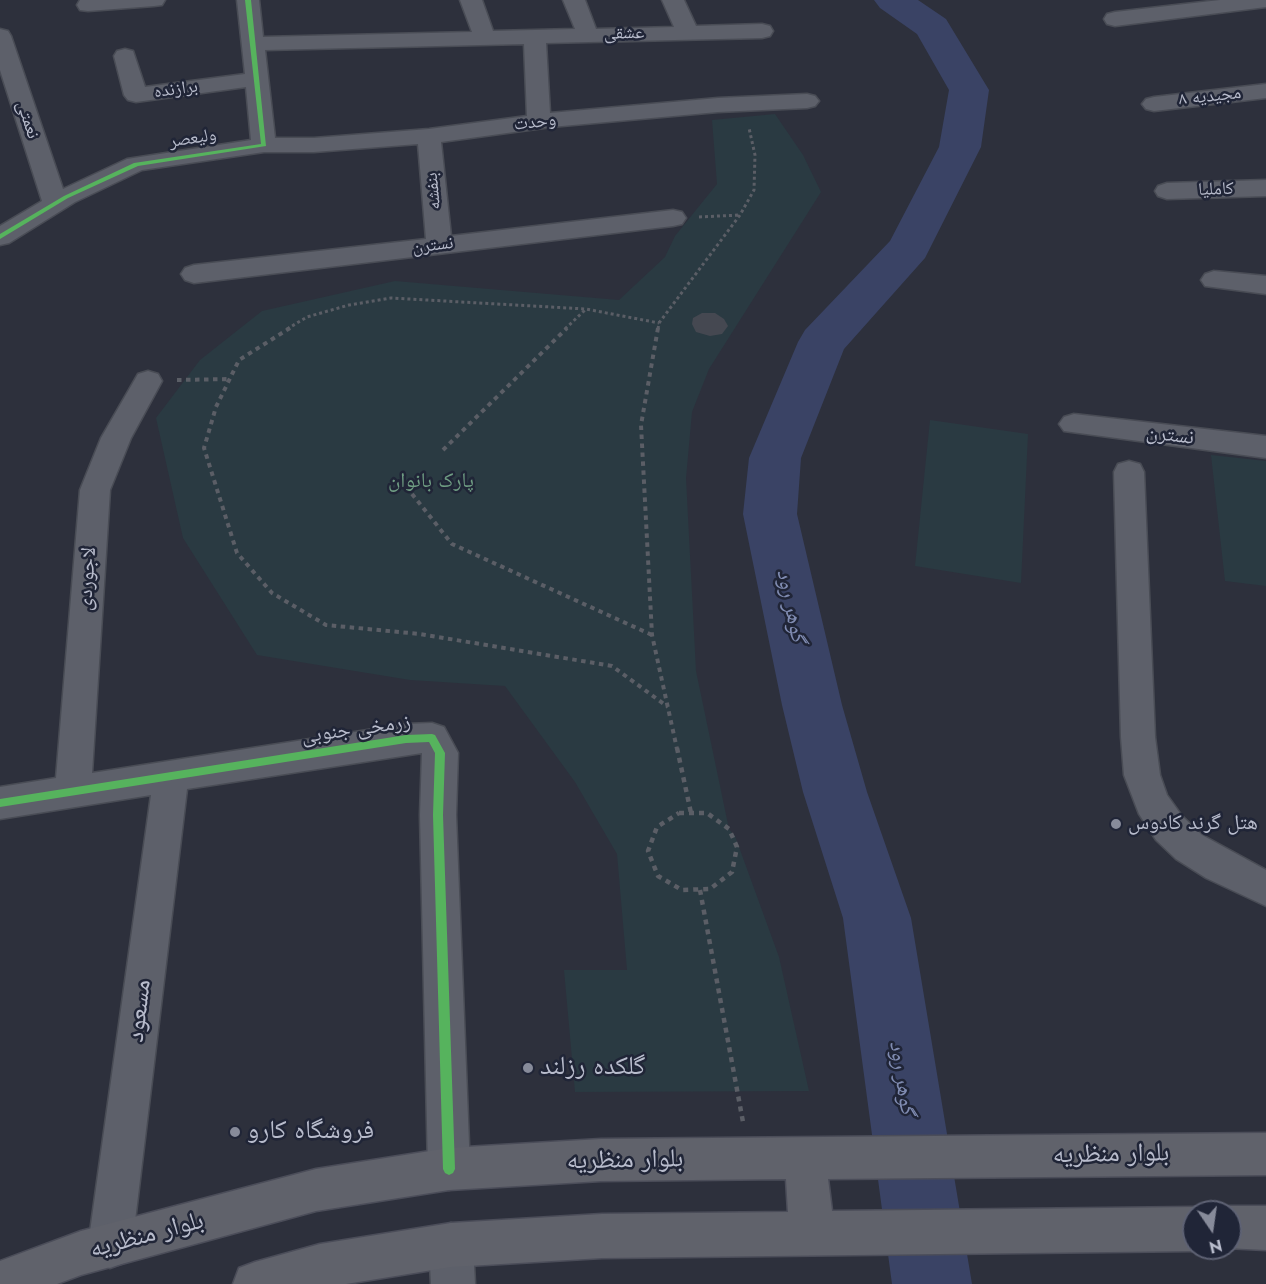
<!DOCTYPE html>
<meta charset="utf-8">
<style>
body{margin:0}
#map{position:relative;width:1266px;height:1284px;overflow:hidden;background:#2d303c;font-family:Jost,sans-serif}
canvas{display:block}
.north{position:absolute;left:1182px;top:1200px;width:60px;height:60px;box-sizing:border-box;background:#202537;border:2px solid #5d6173;border-radius:50%;rotate:167deg;font-size:16px;font-weight:700;line-height:24px;text-align:center;color:#b8bccc}
.north::after{content:'';display:block;margin:auto;width:21px;height:27px;background:#878b9a;clip-path:polygon(50% 0,100% 100%,50% 72%,0 100%)}
</style>
<div id="map">
<canvas width="1266" height="1284"></canvas>
<div class="north">N</div>
</div>
<script>
const c = document.querySelector('canvas').getContext('2d');
c.lineJoin = 'round';
function paint(path, color) {
  c.fillStyle = color;
  c.fill(path, 'evenodd');
}
function shape(rows) {
  const path = new Path2D();
  for (const r of rows) {
    path.moveTo(r[0], r[1]);
    for (let i = 2; i < r.length; i += 2) path.lineTo(r[i], r[i + 1]);
  }
  return path;
}
function stroke(path, color, width, dash) {
  c.strokeStyle = color;
  c.lineWidth = width;
  c.lineCap = dash ? 'butt' : 'round';
  c.setLineDash(dash || []);
  c.stroke(path);
}
function label(font, color, halo, rows, align = 'center') {
  c.font = font + ' Jost,"Noto Naskh Arabic",sans-serif';
  c.lineWidth = 5;
  c.setLineDash([]);
  c.textBaseline = 'middle';
  c.strokeStyle = halo;
  c.fillStyle = color;
  for (const [text, x, y, turn = 0] of rows) {
    c.save();
    c.translate(x, y);
    c.rotate((+turn || 0) * Math.PI / 180);
    c.textAlign = isNaN(turn) ? turn : align;
    if (halo) c.strokeText(text, 0, 0);
    c.fillText(text, 0, 0);
    c.restore();
  }
}
paint(shape([
 [775,114,803,155,821,192,709,369,692,412,686,478,696,671,729,829,735,836,779,957,809,1091,575,1092,564,970,627,970,617,854,575,782,505,686,410,680,257,655,183,538,156,418,200,360,262,311,395,281,619,300,665,257,675,236,717,184,712,120],
 [930,420,1028,434,1021,583,915,566],
 [1211,455,1266,461,1266,586,1225,581]
]), '#2a3a42');
paint(shape([
 [874,0,918,0,946,19,989,90,981,147,925,258,844,349,801,458,797,514,842,705,867,792,911,918,972,1284,892,1284,843,918,803,792,782,705,743,514,749,458,798,342,805,330,890,241,939,147,949,90,917,34,880,8,874,0]
]), '#3a4365');
paint(shape([
 [702,313,715,313,724,319,728,326,722,334,710,336,696,332,692,324,693,318]
]), '#454851');
const minor = shape([
 [80,0,165,0,162,5,154,6,88,11,80,10,77,5,80,0],
 [237,0,259,0,263,37,472,32,460,0,482,0,493,31,575,29,563,0,585,0,596,29,674,27,662,0,684,0,696,26,762,24,770,26,773,31,770,36,762,38,546,43,550,113,718,98,807,94,815,96,819,101,815,106,807,108,718,112,551,127,441,142,451,236,673,210,682,212,686,218,682,224,673,226,194,283,185,280,181,274,185,268,194,265,426,239,418,144,314,152,264,152,142,170,75,202,9,243,0,245,0,226,42,201,0,70,0,29,8,31,11,36,63,189,127,159,251,140,246,87,136,102,128,100,124,95,114,56,117,51,125,49,133,51,145,87,245,74,237,0],
 [524,44,527,116,429,129,314,138,275,138,265,50,524,44],
 [1220,0,1266,0,1266,7,1115,26,1107,24,1104,19,1107,14,1115,12,1220,0],
 [1266,84,1266,98,1154,111,1146,109,1142,104,1146,99,1154,97,1266,84],
 [1266,180,1266,196,1167,199,1158,196,1155,191,1158,186,1167,183,1266,180],
 [1214,271,1266,276,1266,294,1205,286,1201,280,1205,274,1214,271],
 [148,371,158,374,162,381,131,438,110,490,92,773,406,724,432,723,444,727,458,753,456,815,470,1169,464,1184,449,1190,434,1184,428,1169,420,815,422,753,187,789,132,1246,126,1262,110,1268,94,1262,88,1246,151,795,0,819,0,787,56,778,80,490,101,438,134,381,138,374,148,371],
 [1074,414,1266,436,1266,458,1064,431,1059,424,1064,417,1074,414],
 [1129,461,1140,464,1144,472,1155,737,1160,775,1167,795,1182,816,1202,835,1266,870,1266,906,1206,878,1176,859,1156,840,1139,814,1124,775,1121,737,1114,472,1118,464,1129,461],
 [451,1223,467,1229,473,1245,475,1284,431,1284,429,1245,435,1229,451,1223]
]);
const major = shape([
 [1266,1133,1266,1175,828,1179,832,1211,1194,1207,1206,1212,1194,1212,1194,1248,1201,1248,1194,1251,602,1258,451,1267,346,1284,233,1284,239,1268,255,1262,320,1244,451,1223,602,1214,788,1212,786,1179,601,1181,449,1190,316,1211,81,1275,57,1284,0,1284,0,1261,81,1231,316,1169,449,1148,601,1139,1266,1133],
 [1230,1206,1266,1206,1266,1250,1226,1248,1230,1248,1230,1212,1216,1212,1230,1206]
]);
stroke(minor, '#494c55', 3);
stroke(major, '#4b4d59', 3);
stroke(shape([
 [699,217,740,215],
 [287,329,307,317,349,305,391,298,586,309,659,323],
 [565,329,585,310],
 [658,329,659,323,740,215,754,190,755,155,749,128]
]), '#5b5e66', 3, [3, 3]);
stroke(shape([
 [290,328,239,360,216,407,204,448,237,553,272,593,326,625,420,634,612,666,668,707],
 [658,328,641,425,652,635,677,749],
 [177,380,230,379],
 [443,450,567,328],
 [412,494,452,544,652,635]
]), '#5b5e66', 4, [4.5, 4.5]);
stroke(shape([
 [677,748,691,813],
 [679,813,707,813,729,829,737,847,732,872,710,889,682,890,658,876,648,851,657,827,679,813],
 [700,890,743,1122]
]), '#5b5e66', 4.5, [5, 5]);
paint(minor, '#5d606a');
paint(major, '#60626b');
paint(shape([
 [245,0,251,0,266,146,138,166,68,198,0,239,0,234,64,196,134,163,261,144,245,0],
 [432,734,435,735,445,753,443,815,455,1169,453,1173,449,1175,445,1173,443,1169,433,815,435,753,429,742,406,743,0,807,0,799,406,735,432,734]
]), '#56b35d');
for (const [x, y, r, color] of [
 [1116,824,6,"#878b9a"],
 [528,1068,6,"#878b9a"],
 [235,1132,6,"#878b9a"]
]) {
  const dot = new Path2D();
  dot.arc(x, y, r, 0, 2 * Math.PI);
  c.fillStyle = color;
  c.fill(dot);
  stroke(dot, '#202537', 2);
}
label('18px', '#b8bccc', '#202537', [
 ["عشقی",624,34,-1],
 ["برازنده",176,90,-8],
 ["مجیدیه ۸",1210,97,-6],
 ["نعمتی",27,120,72],
 ["وحدت",535,123,-7],
 ["ولیعصر",193,139,-9],
 ["کاملیا",1216,190,-2],
 ["بنفشه",434,191,-95],
 ["نسترن",433,246,-7]
]);
label('21px', '#b8bccc', '#202537', [
 ["نسترن",1170,436,7],
 ["لاجوردی",88,579,-86],
 ["زرمخی جنوبی",356,730,-8]
]);
label('21px', '#6f9d83', '#202537', [
 ["پارک بانوان",431,482]
]);
label('21px', '#b8bccc', '#202537', [
 ["هتل گرند کادوس",1128,824]
], 'left');
label('italic 22px', '#808cb2', '#202537', [
 ["گوهر رود",790,606,78],
 ["گوهر رود",901,1078,81]
]);
label('26px', '#b8bccc', '#202537', [
 ["مسعود",140,1011,-83],
 ["بلوار منظریه",1111,1155,-1],
 ["بلوار منظریه",625,1161,-1],
 ["بلوار منظریه",147,1236,-15]
]);
label('26px', '#b8bccc', '#202537', [
 ["گلکده رزلند",540,1068],
 ["فروشگاه کارو",247,1132]
], 'left');
</script>
